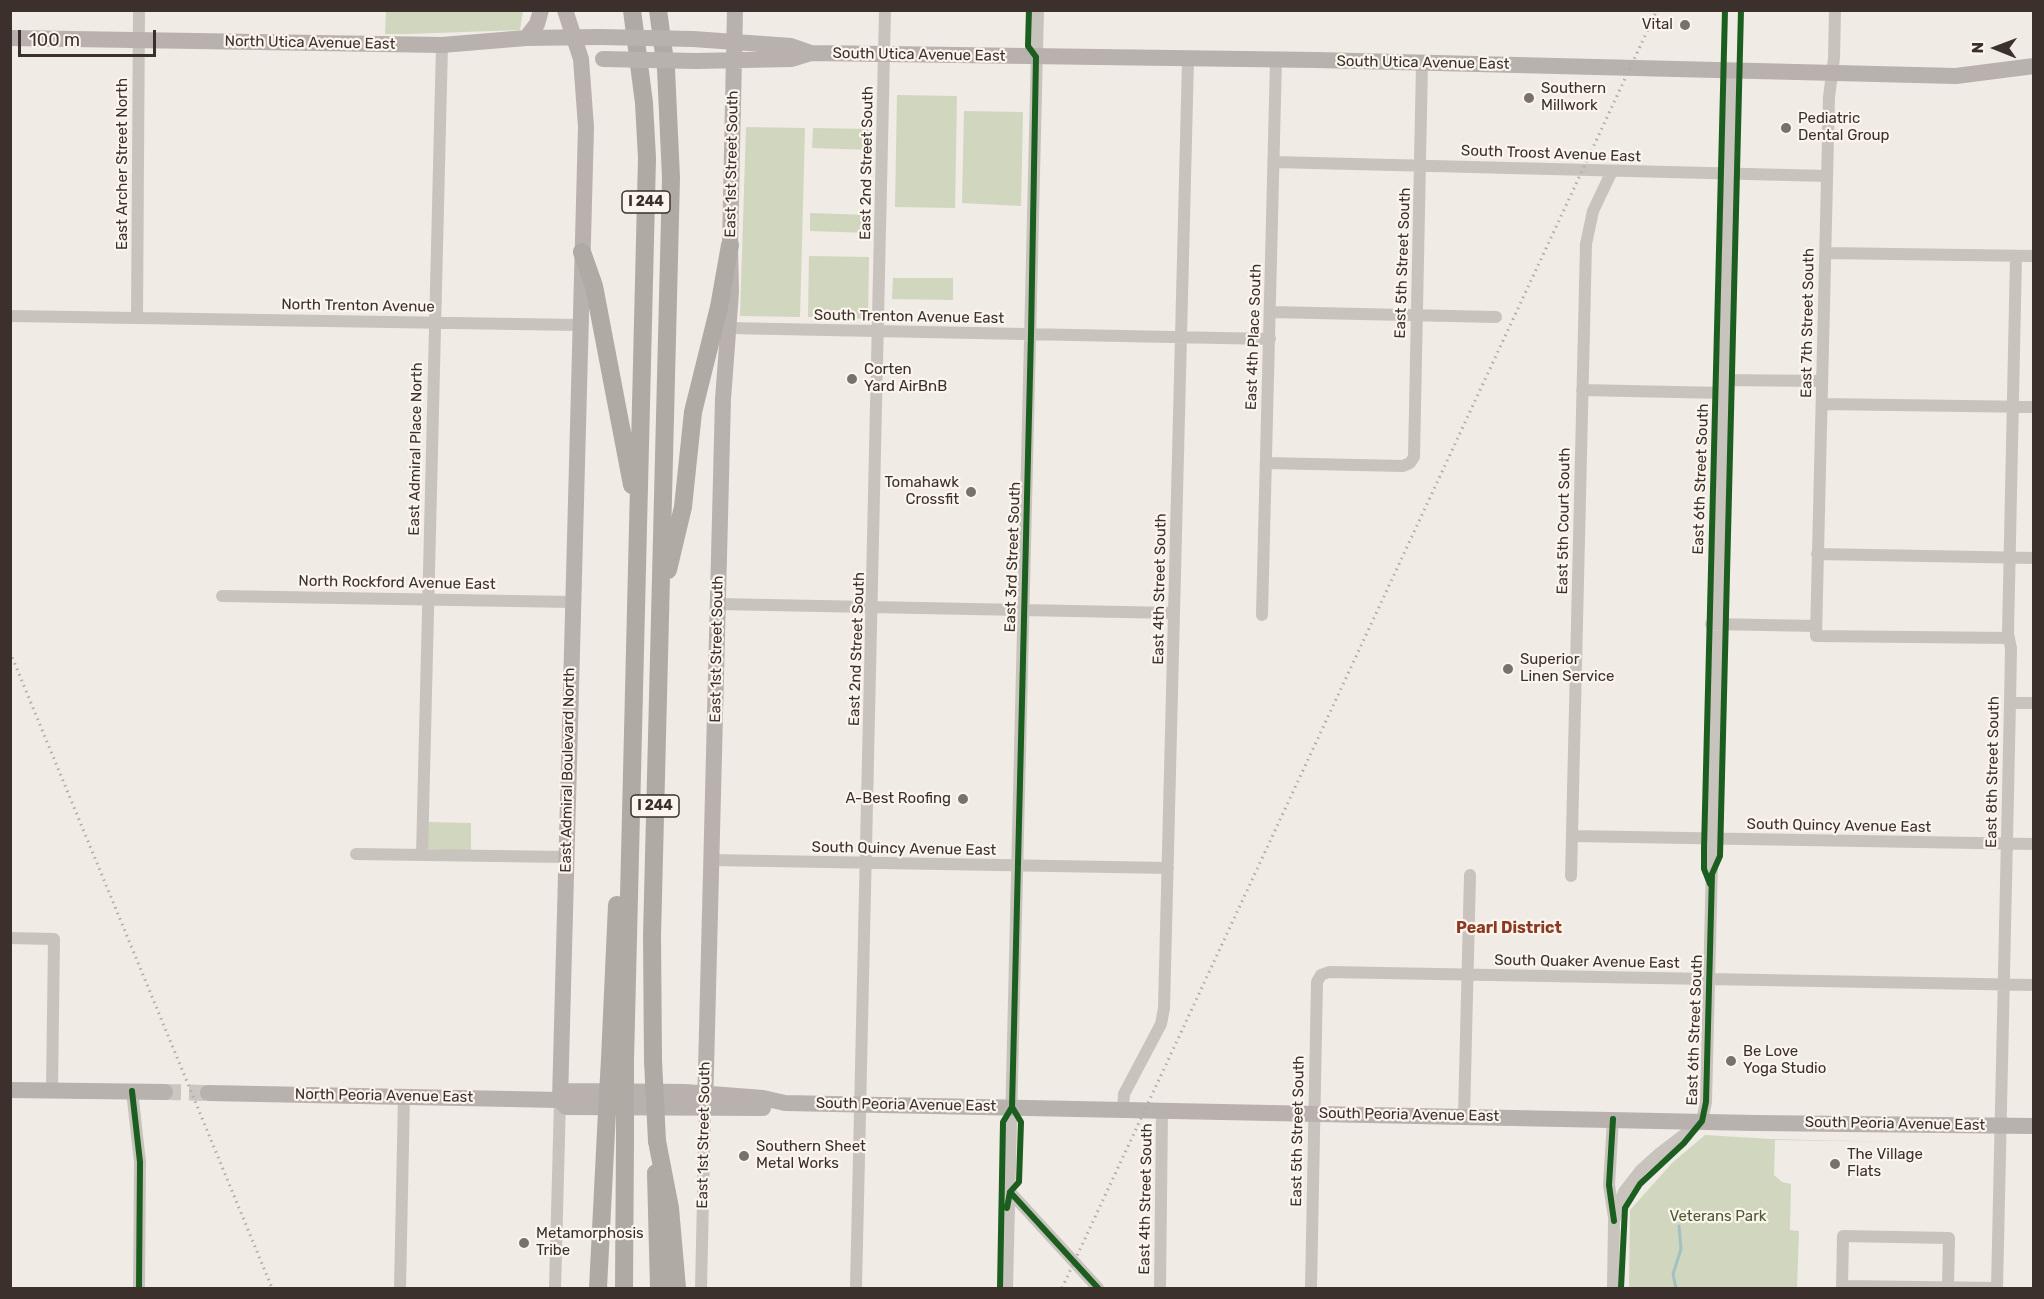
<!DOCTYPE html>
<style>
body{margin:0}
#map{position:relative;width:2044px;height:1299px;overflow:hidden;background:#f0ebe5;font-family:Rubik,sans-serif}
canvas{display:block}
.frame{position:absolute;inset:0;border:12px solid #3b302b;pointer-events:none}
.north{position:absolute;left:1966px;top:18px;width:60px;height:60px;-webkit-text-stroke:4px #fbf5ee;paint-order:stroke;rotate:271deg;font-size:16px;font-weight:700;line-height:24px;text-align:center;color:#3b302b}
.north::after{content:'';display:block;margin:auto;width:21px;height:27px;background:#3b302b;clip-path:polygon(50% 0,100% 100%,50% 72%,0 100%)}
.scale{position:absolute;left:18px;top:30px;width:138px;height:27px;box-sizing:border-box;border:3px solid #3b302b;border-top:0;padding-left:8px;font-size:18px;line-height:21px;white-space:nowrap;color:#3b302b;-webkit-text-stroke:4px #fbf5ee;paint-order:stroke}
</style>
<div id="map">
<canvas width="2044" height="1299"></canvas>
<div class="frame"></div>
<div class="north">N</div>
<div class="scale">100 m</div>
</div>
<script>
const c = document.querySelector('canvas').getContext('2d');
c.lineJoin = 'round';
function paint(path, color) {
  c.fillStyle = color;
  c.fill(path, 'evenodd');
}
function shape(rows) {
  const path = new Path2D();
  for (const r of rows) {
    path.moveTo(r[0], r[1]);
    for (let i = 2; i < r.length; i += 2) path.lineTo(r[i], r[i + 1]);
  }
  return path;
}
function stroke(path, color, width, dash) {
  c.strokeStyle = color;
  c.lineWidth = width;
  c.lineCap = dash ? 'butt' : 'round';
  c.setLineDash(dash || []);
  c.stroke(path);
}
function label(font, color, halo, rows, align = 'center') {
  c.font = font + ' Rubik,sans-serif';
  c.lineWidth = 4.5;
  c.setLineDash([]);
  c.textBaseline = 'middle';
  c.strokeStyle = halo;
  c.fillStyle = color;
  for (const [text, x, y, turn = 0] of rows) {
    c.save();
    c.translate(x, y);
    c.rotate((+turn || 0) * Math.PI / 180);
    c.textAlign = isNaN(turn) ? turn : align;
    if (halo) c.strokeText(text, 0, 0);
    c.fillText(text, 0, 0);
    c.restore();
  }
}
paint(shape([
 [386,11,386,10,523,11,520,30,407,34,385,34],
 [897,95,957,96,955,208,895,207],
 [964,111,1023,112,1021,206,962,203],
 [746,127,805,128,800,317,740,316],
 [813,128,872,129,872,150,812,148],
 [810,213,870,215,870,233,810,231],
 [809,256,869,257,868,319,808,317],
 [893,278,953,278,953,300,892,299],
 [428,822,471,823,471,851,428,849],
 [1705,1135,1771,1139,1898,1142,1775,1140,1774,1175,1782,1182,1791,1184,1790,1230,1799,1231,1797,1288,1629,1288,1630,1210,1672,1163]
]), '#d1d6bf');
stroke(shape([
 [1676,1288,1673,1274,1681,1249,1679,1226]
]), '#a1c2c1', 3);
stroke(shape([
 [165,1092,208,1093]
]), '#ccc6c0', 16, [16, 8]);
stroke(shape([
 [1835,10,1834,58,1829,97,1816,636,2009,638],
 [1274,162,1827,176],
 [1825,253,2034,256],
 [1270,312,1496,317],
 [10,316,579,325],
 [137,318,139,10],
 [728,328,1270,339],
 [1723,380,1822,381],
 [1582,390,1723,393],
 [1822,404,2034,407],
 [1266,463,1403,466,1410,463,1414,457,1422,63],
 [1817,554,2034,558],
 [222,596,572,602],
 [718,604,1174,613],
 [1262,615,1276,60],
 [1711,624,1816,626],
 [2010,703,2034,703],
 [1572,836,2034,844],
 [356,854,565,857],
 [422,855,442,45],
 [712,860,1168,868],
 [1571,876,1586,244,1593,211,1612,171],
 [10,938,54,939,52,1090],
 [132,1091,140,1162,139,1288],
 [1123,1109,1124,1094,1161,1024,1164,1008,1188,60],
 [1464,1116,1470,875],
 [1613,1119,1609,1185,1614,1217],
 [1010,1192,1098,1288],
 [1842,1286,1997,1288],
 [400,1288,404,1096],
 [555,1288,560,1100],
 [701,1288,705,1109],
 [856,1288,885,10],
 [1007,1288,1038,10],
 [1160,1288,1162,1110],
 [1311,1288,1317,982,1321,975,1329,972,2034,985],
 [1613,1288,1614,1221,1624,1192,1641,1170,1660,1153,1702,1121,1706,1102,1732,71],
 [1842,1288,1843,1236,1949,1238,1948,1288],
 [1997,1288,2010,703,2011,648,2008,634,2016,256]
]), '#c9c3be', 12);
stroke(shape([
 [10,38,442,45,526,38,600,37],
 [526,38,537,24,541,10],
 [693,39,791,46,811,53],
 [696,61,791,59,811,53,1316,60,1956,76,2034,66],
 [10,1090,165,1092],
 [208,1093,560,1100],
 [560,1100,566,1091,685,1092,763,1098,785,1103,1755,1123,2034,1126],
 [560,1100,586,127,581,59,565,10],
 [560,1100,566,1107,763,1108],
 [705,1109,723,399,731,292,730,245,735,10]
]), '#b8b1ad', 16);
stroke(shape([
 [582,252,594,286,632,485],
 [668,570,683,507,693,412,719,307,730,245],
 [610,1059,617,905],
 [625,1060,647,158,644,103,632,10],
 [653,1061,652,936,671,178,666,69,658,10],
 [657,1141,670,1208,677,1288],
 [656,1173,659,1288],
 [598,1288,607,1112],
 [624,1288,625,1140]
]), '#afaaa4', 18);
stroke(shape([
 [10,652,272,1288],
 [1062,1288,1657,10]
]), '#b1aca8', 3, [1.5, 4.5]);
stroke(shape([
 [600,37,693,39],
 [603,59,696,61]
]), '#b8b1ad', 16);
stroke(shape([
 [653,1061,657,1141],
 [607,1112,610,1059],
 [625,1140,625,1060]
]), '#afaaa4', 18);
stroke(shape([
 [1710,884,1704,869,1704,849,1725,10],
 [132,1091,140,1162,139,1288],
 [1613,1119,1609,1185,1614,1221],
 [1010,1192,1098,1288],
 [1007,1208,1010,1192,1019,1182,1021,1122,1012,1107],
 [1000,1288,1003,1122,1012,1107,1031,334,1036,57,1028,46,1029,10],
 [1621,1288,1625,1208,1640,1184,1684,1143,1702,1121,1706,1102,1712,874,1720,856,1741,10]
]), '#1b5e20', 6);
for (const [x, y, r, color] of [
 [1685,25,6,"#7a716c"],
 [1529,98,6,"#7a716c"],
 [1786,128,6,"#7a716c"],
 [852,379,6,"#7a716c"],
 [971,492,6,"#7a716c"],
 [1508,669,6,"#7a716c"],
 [963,799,6,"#7a716c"],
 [1731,1061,6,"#7a716c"],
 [744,1156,6,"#7a716c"],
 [1835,1164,6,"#7a716c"],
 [524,1243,6,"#7a716c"]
]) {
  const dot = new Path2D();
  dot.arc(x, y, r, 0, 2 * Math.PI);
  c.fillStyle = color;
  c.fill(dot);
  stroke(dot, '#fbf5ee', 2);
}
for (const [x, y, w] of [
 [646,202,48],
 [655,806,48]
]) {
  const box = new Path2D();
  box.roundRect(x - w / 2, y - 11, w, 22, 4.5);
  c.fillStyle = '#fbf5ee';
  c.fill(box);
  stroke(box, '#3b302b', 1.5);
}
label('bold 14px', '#3b302b', null, [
 ["I 244",646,202],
 ["I 244",655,806]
]);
label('15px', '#3b302b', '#fbf5ee', [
 ["Vital",1673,25,"right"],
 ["Southern",1541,89],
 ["Millwork",1541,106],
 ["Pediatric",1798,119],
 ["Dental Group",1798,136],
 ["Corten",864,370],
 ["Yard AirBnB",864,387],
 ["Tomahawk",959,483,"right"],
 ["Crossfit",959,500,"right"],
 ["Superior",1520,660],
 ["Linen Service",1520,677],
 ["A-Best Roofing",951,799,"right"],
 ["Be Love",1743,1052],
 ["Yoga Studio",1743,1069],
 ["Southern Sheet",756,1147],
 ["Metal Works",756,1164],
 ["The Village",1847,1155],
 ["Flats",1847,1172],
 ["Metamorphosis",536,1234],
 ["Tribe",536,1251]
], 'left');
label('15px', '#3b302b', '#fbf5ee', [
 ["North Utica Avenue East",310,43,1],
 ["South Utica Avenue East",919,55,1],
 ["South Utica Avenue East",1423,63,1],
 ["South Troost Avenue East",1551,154,2],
 ["East 2nd Street South",867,163,-89],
 ["East Archer Street North",123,164,-90],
 ["East 1st Street South",732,164,-89],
 ["East 5th Street South",1403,263,-88],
 ["North Trenton Avenue",358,306,1],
 ["South Trenton Avenue East",909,317,1],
 ["East 7th Street South",1808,323,-89],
 ["East 4th Place South",1254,337,-88],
 ["East Admiral Place North",416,449,-89],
 ["East 6th Street South",1701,479,-88],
 ["East 5th Court South",1564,521,-89],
 ["East 3rd Street South",1013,557,-88],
 ["North Rockford Avenue East",397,583,1],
 ["East 4th Street South",1160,589,-89],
 ["East 1st Street South",717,649,-89],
 ["East 2nd Street South",857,649,-88],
 ["East Admiral Boulevard North",568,770,-89],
 ["East 8th Street South",1993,772,-89],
 ["South Quincy Avenue East",1839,826,1],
 ["South Quincy Avenue East",904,849,1],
 ["South Quaker Avenue East",1587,962,1],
 ["East 6th Street South",1695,1030,-88],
 ["North Peoria Avenue East",384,1096,1],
 ["South Peoria Avenue East",906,1105,1],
 ["South Peoria Avenue East",1409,1115,1],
 ["South Peoria Avenue East",1895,1124,1],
 ["East 5th Street South",1298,1131,-89],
 ["East 1st Street South",704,1135,-89],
 ["East 4th Street South",1146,1199,-89]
]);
label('15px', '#4a5a2e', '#fbf5ee', [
 ["Veterans Park",1718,1217]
]);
label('bold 16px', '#8c3b22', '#fbf5ee', [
 ["Pearl District",1509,928]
]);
</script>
